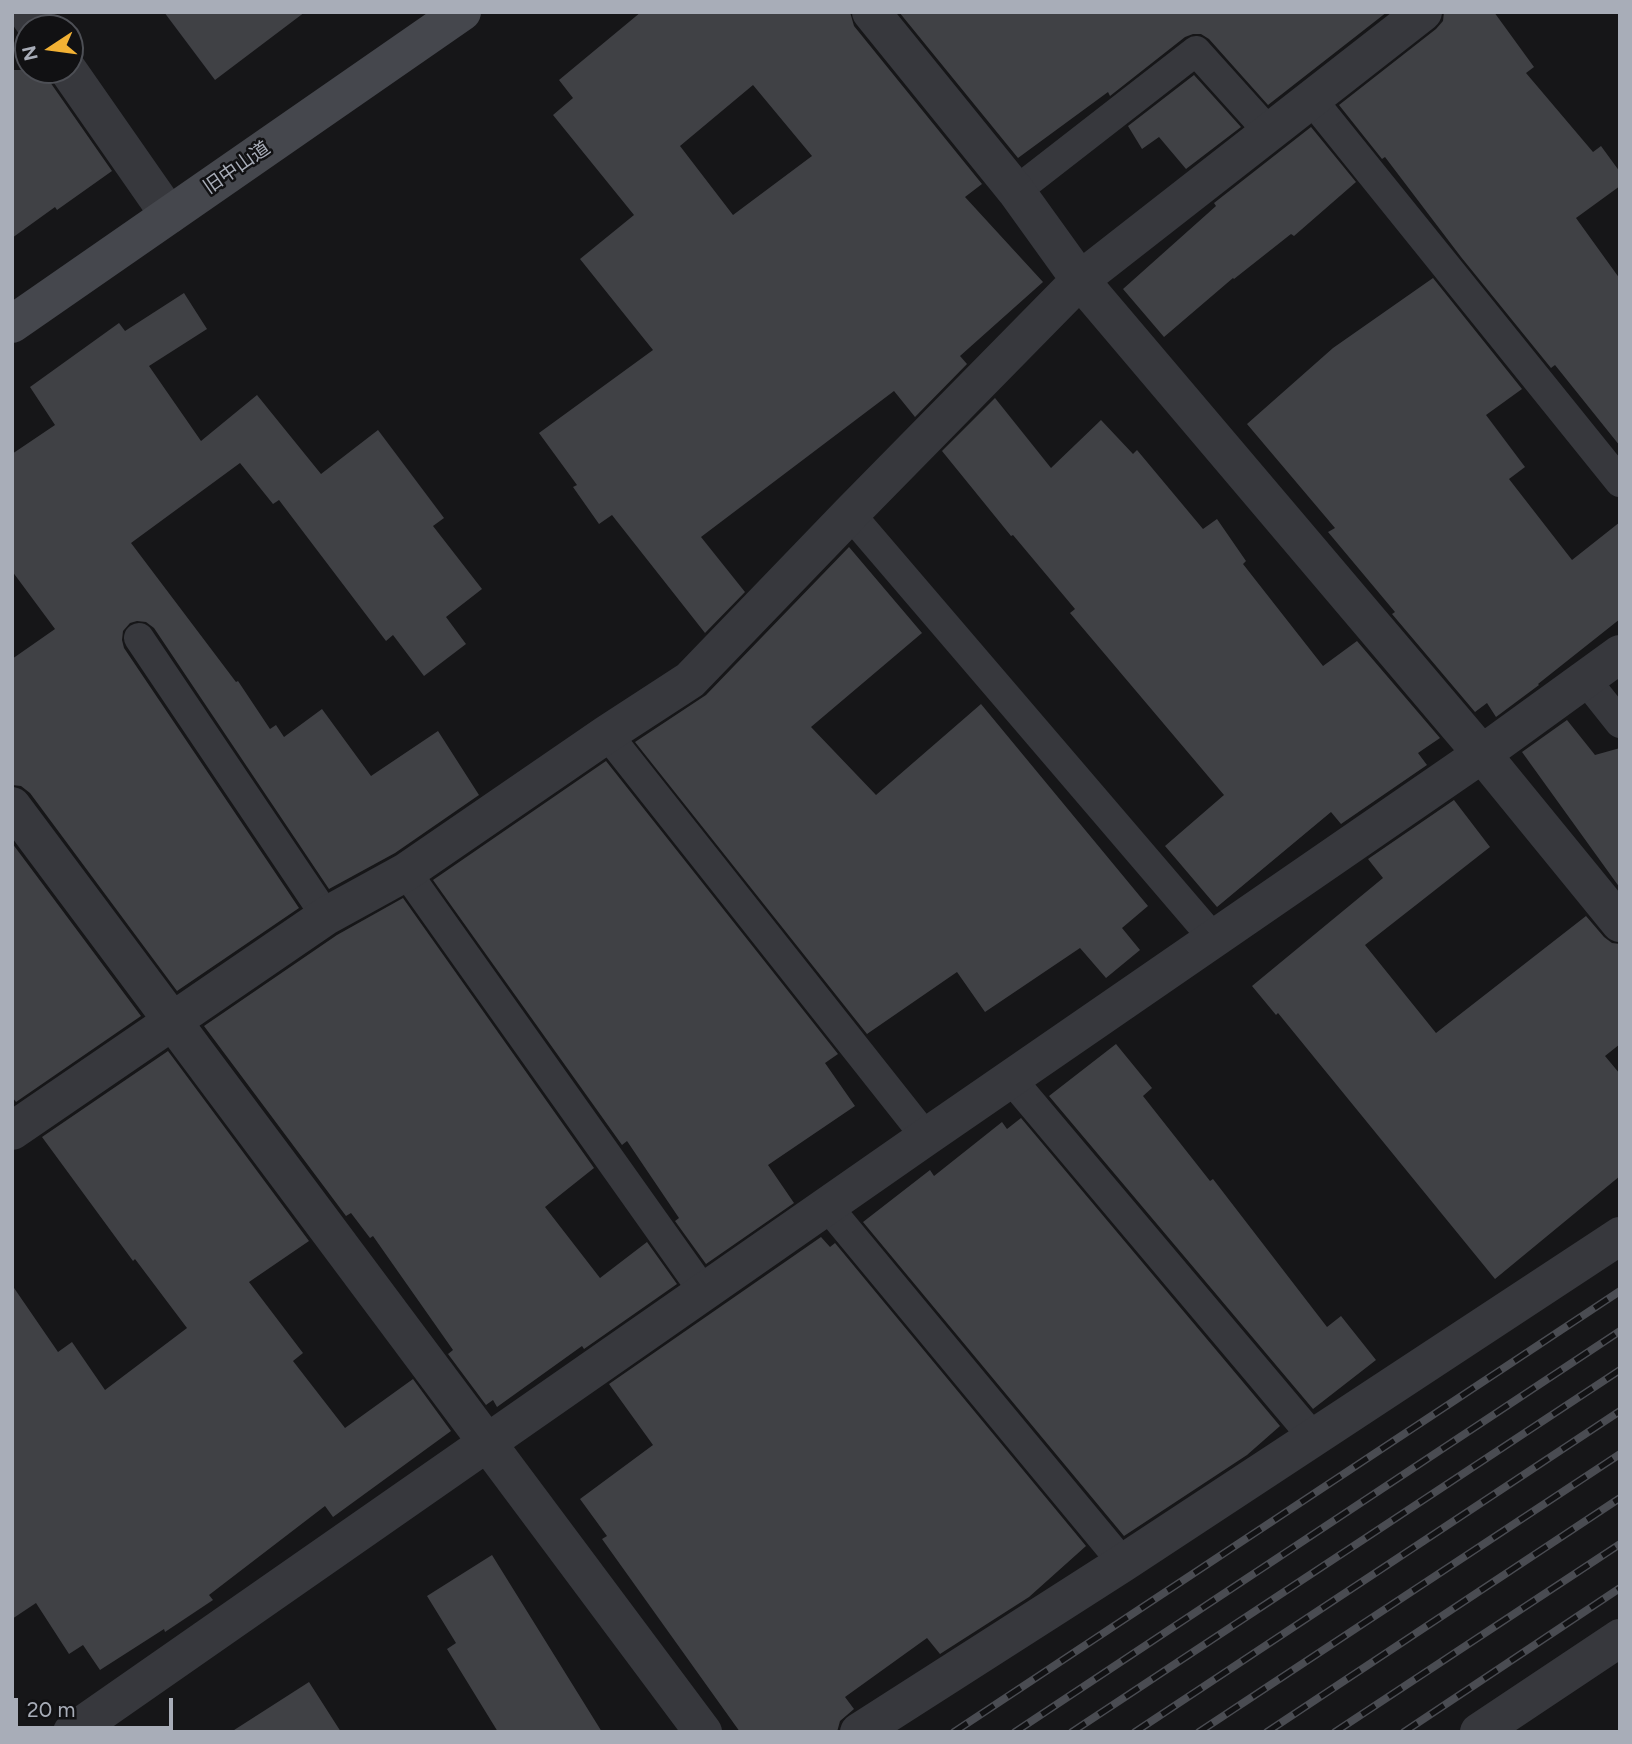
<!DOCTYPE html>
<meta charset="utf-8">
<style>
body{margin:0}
#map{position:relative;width:1632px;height:1744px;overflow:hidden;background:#161618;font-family:Figtree,sans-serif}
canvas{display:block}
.frame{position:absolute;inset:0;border:14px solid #a8adb8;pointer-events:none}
.north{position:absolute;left:14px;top:14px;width:70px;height:70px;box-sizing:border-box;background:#111113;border:2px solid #4d4f55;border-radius:50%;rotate:257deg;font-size:19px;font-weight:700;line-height:28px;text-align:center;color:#a8adb8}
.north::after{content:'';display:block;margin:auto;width:24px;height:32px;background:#f2b134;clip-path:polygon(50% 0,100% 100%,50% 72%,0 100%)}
.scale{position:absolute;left:14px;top:1698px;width:159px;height:32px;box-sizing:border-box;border:4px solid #a8adb8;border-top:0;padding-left:9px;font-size:21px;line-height:24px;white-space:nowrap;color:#a8adb8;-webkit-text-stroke:5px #111113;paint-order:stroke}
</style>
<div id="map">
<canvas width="1632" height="1744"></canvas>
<div class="frame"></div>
<div class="north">N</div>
<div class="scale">20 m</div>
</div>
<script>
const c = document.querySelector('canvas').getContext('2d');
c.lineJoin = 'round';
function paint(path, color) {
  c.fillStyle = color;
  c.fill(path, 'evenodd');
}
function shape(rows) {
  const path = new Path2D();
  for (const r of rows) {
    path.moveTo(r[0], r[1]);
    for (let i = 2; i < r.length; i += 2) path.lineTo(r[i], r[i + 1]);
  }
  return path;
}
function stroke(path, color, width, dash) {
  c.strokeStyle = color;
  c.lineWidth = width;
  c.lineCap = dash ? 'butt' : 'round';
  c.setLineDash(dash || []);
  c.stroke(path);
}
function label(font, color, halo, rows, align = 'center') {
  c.font = font + ' Figtree,"Noto Sans JP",sans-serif';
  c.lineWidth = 5;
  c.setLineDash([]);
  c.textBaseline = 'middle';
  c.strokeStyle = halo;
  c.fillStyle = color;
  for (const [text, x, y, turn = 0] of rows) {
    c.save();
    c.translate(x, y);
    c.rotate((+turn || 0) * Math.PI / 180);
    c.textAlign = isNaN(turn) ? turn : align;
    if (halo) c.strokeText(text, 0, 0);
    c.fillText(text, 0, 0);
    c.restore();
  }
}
paint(shape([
 [164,12,305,12,215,80],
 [641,12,850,12,854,26,982,184,965,197,1043,282,960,356,967,364,915,417,894,391,701,537,745,592,705,633,612,515,599,524,573,487,577,485,539,433,653,350,580,259,634,215,553,115,573,98,559,80],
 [753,85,812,156,733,215,680,146],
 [899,12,1387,12,1268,105,1209,39,1201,34,1193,34,1185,37,1110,96,1108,92,1018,158],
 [1444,12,1494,12,1534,67,1526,73,1593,152,1601,146,1620,172,1620,186,1576,218,1620,279,1620,446,1555,365,1551,368,1461,257,1385,157,1382,159,1339,105,1436,29,1443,21],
 [12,70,46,70,50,82,112,171,57,210,55,207,12,238],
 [1194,75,1241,127,1186,169,1159,137,1142,149,1128,126],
 [1311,127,1356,182,1294,236,1291,234,1234,279,1233,278,1164,337,1123,289,1216,206,1214,203],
 [1433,278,1522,389,1486,415,1525,467,1509,479,1572,560,1620,522,1620,619,1538,684,1539,685,1496,717,1487,703,1475,712,1392,614,1395,612,1328,532,1335,528,1247,424,1333,348],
 [184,293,207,329,149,366,201,441,257,395,321,474,378,430,444,518,433,526,482,589,446,617,466,644,424,676,393,635,386,641,279,500,273,504,240,463,131,543,236,682,238,681,270,729,276,725,284,737,322,709,371,776,438,731,479,795,395,853,329,889,154,628,146,622,137,621,130,623,123,631,122,640,124,648,299,908,177,991,30,793,21,786,12,785,12,659,55,629,12,571,12,454,55,425,30,387,119,323,125,331],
 [995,398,1051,468,1101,420,1133,454,1137,450,1203,529,1217,519,1246,561,1243,564,1323,666,1357,641,1440,738,1418,753,1427,765,1341,824,1331,812,1217,907,1165,846,1224,795,1070,613,1075,609,1013,535,1011,536,942,451],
 [849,547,922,633,811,727,876,795,981,704,1148,906,1122,928,1140,950,1106,978,1080,948,985,1012,957,972,867,1034,635,742,706,695],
 [1567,720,1595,755,1620,748,1620,888,1522,752],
 [606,761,838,1054,825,1063,855,1106,768,1165,794,1203,706,1264,675,1221,679,1218,627,1141,622,1145,433,880],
 [1454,800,1490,847,1365,945,1436,1033,1586,916,1604,937,1612,943,1620,944,1620,1044,1605,1056,1620,1074,1620,1176,1495,1279,1278,1013,1276,1015,1252,986,1383,878,1368,859],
 [12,843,141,1016,16,1102,12,1097],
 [403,898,594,1168,545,1207,600,1278,647,1242,677,1284,584,1349,582,1346,497,1407,493,1400,486,1405,448,1354,453,1350,373,1236,370,1238,351,1213,346,1216,204,1026,337,935],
 [1116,1044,1152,1088,1143,1096,1210,1181,1213,1179,1327,1327,1341,1316,1376,1360,1313,1409,1049,1096],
 [168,1051,309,1241,249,1282,303,1353,293,1361,345,1428,413,1379,451,1431,333,1517,325,1506,209,1595,213,1600,165,1632,164,1629,100,1670,83,1645,69,1654,36,1603,12,1619,12,1285,58,1352,72,1342,105,1390,187,1328,135,1259,133,1261,42,1137],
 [1021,1118,1280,1426,1247,1455,1124,1536,863,1222,930,1170,934,1176,1002,1122,1007,1129],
 [821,1237,830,1247,835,1243,1086,1546,1029,1597,940,1654,927,1638,845,1697,854,1709,840,1721,837,1732,740,1732,602,1539,607,1536,580,1499,653,1445,609,1384],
 [492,1555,602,1732,498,1732,447,1649,456,1643,427,1596],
 [309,1682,341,1732,231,1732]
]), '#404145');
stroke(shape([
 [1312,100,1620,482],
 [1016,191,1196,51,1269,132],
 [850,514,1214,939],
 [139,638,326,916],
 [1585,679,1620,723],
 [607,734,926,1137],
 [406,872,704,1292],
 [1011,1079,1313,1437],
 [827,1206,1123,1563]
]), '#37383d', 30);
stroke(shape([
 [27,12,38,28],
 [871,12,1016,191,1080,280,1482,754,1620,923],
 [68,70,169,215],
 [12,806,703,1732],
 [12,1131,326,916,406,872,607,734,690,680,850,514,1080,280,1423,12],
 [72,1732,926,1137,1482,754,1620,654],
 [859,1732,1123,1563,1620,1236],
 [1479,1732,1620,1638]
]), '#37383d', 38);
stroke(shape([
 [12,324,462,12]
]), '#45474d', 38);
const rail = shape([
 [954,1732,1620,1291],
 [1015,1732,1620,1331],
 [1072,1732,1620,1370],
 [1135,1732,1620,1411],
 [1199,1732,1620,1454],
 [1267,1732,1620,1498],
 [1335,1732,1620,1544],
 [1404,1732,1620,1588]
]);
stroke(rail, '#4a4c52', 8);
stroke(rail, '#111113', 5, [16]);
label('19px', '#a8adb8', '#111113', [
 ["旧中山道",237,168,-35]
]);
</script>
